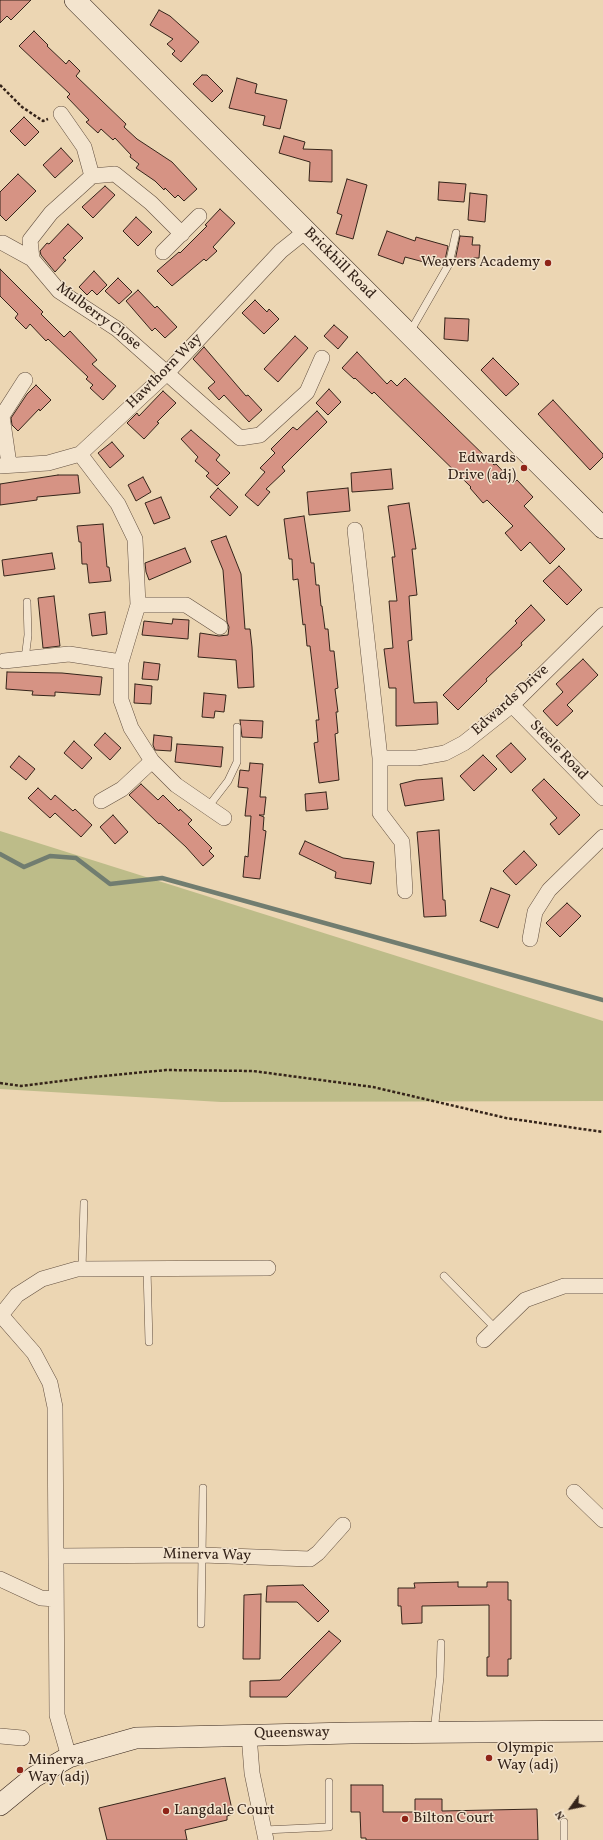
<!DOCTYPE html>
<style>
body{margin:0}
#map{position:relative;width:603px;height:1840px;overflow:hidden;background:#ecd6b3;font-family:Vollkorn,serif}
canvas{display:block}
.north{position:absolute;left:551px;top:1788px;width:40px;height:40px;-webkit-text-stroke:3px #f3e4ce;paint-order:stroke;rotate:237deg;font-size:11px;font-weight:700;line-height:16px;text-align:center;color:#35241a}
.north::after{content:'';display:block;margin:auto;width:14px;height:18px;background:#35241a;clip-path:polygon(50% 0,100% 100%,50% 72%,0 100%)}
</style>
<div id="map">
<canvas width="603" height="1840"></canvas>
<div class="north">N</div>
</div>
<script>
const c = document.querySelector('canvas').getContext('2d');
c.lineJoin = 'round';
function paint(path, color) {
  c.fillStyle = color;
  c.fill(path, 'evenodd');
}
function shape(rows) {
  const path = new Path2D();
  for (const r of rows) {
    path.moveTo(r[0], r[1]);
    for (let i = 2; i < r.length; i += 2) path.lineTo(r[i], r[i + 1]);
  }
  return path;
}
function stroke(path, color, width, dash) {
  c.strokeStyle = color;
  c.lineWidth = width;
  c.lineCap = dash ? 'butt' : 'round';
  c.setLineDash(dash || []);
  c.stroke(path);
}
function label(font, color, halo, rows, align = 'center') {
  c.font = font + ' Vollkorn,serif';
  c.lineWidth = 3;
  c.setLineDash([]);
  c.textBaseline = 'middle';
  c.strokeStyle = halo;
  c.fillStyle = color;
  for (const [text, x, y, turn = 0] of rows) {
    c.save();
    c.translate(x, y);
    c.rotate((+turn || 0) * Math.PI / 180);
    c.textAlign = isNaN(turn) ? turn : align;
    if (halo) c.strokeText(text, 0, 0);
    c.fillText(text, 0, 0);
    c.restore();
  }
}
paint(shape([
 [0,831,603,1021,603,1101,221,1102,0,1089]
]), '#bdbc89');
stroke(shape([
 [0,854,24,867,50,856,76,858,110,884,162,878,603,1000]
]), '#717d70', 4.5);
const building = shape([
 [0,0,31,0,11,20,7,16,0,23,0,0],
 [159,10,170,16,199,42,181,62,172,54,175,51,167,44,173,39,150,25,159,10],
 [34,31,48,45,47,46,66,64,69,60,80,71,76,76,126,124,124,127,137,139,172,162,197,189,184,201,178,195,175,198,165,188,164,190,155,181,136,168,139,164,130,157,131,155,115,138,113,140,101,129,98,133,86,122,89,120,67,97,70,94,19,46,34,31],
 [202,75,207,75,223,91,212,102,193,84,202,75],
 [237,78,257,84,255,93,287,100,280,129,263,125,265,116,229,108,237,78],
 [24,117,39,132,25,146,10,131,24,117],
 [284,136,305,142,303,149,332,150,332,182,309,181,310,162,279,153,284,136],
 [61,148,73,161,55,178,43,165,61,148],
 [18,174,36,191,6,221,0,215,0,192,18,174],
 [347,179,367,185,353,239,336,234,342,215,337,213,347,179],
 [439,182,466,184,464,202,438,200,439,182],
 [105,186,115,195,93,218,82,207,105,186],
 [470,193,487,195,485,222,468,220,470,193],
 [220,209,235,223,213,247,217,251,206,261,204,259,172,286,157,271,179,252,180,253,207,226,205,225,220,209],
 [136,217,152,232,138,246,123,231,136,217],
 [68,224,83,238,63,258,66,260,55,272,41,255,40,251,47,243,49,244,68,224],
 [387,231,415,241,416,237,448,246,445,260,436,260,435,265,405,257,403,264,378,255,387,231],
 [460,236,473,237,472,245,480,245,479,258,473,258,473,263,455,261,460,236],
 [0,269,43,312,41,314,64,337,70,331,97,360,92,364,116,386,103,400,90,388,93,385,86,379,88,377,48,339,46,341,30,324,26,329,15,318,18,314,0,296,0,269],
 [94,271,107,285,97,295,92,290,87,295,79,287,94,271],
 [118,278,132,292,119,304,105,291,118,278],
 [138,290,155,308,157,306,177,327,165,338,155,328,152,331,126,301,138,290],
 [255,300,267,312,269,309,279,319,264,334,242,313,255,300],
 [445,318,469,319,468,341,444,339,445,318],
 [334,325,348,337,338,349,324,336,334,325],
 [295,336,308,348,278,382,264,369,295,336],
 [204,347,246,396,248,395,262,410,249,422,224,395,219,400,208,388,215,382,193,359,204,347],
 [357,352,387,384,391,380,397,386,405,378,494,465,496,464,514,483,517,480,533,497,524,506,565,549,550,564,530,542,521,551,505,533,513,526,487,500,483,503,470,488,471,487,374,392,372,394,355,378,354,379,342,368,357,352],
 [493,358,519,384,506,396,481,370,493,358],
 [36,385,51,400,40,411,39,409,18,431,12,425,11,418,27,394,36,385],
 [329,389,341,402,328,415,316,403,329,389],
 [163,391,176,403,157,422,159,423,144,439,127,423,137,413,139,416,163,391],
 [553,400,603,454,603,457,590,470,538,414,553,400],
 [317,411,327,422,282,467,285,471,266,489,270,492,258,506,245,495,265,472,260,468,275,453,271,449,293,427,297,430,317,411],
 [191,430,220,455,216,460,230,473,217,486,206,476,209,473,195,461,198,457,181,439,191,430],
 [112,442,124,456,110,468,98,453,112,442],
 [391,469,393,489,352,492,351,473,391,469],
 [58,475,78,475,80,493,37,497,37,500,0,505,0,484,58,475],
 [143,477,151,492,136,501,128,485,143,477],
 [218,488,238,507,230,516,210,497,218,488],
 [348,488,350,511,309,515,307,492,348,488],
 [161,497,170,518,154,524,145,503,161,497],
 [409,503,416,549,412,549,417,595,409,596,412,640,408,641,414,703,437,702,438,724,396,726,396,688,389,688,384,649,393,648,389,601,397,601,392,557,395,557,388,506,409,503],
 [304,516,311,563,314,563,316,585,319,585,321,606,322,606,325,629,328,629,330,651,334,651,338,688,335,689,338,712,336,712,338,733,335,734,339,780,319,783,314,743,318,742,316,720,319,720,310,646,307,646,305,624,303,625,298,579,293,580,292,559,289,559,284,519,304,516],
 [103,524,107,567,109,567,111,581,89,583,87,564,82,564,81,542,79,542,77,526,103,524],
 [226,536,241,574,245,629,250,629,252,647,254,687,238,688,236,660,198,657,200,633,219,636,228,635,229,627,227,622,223,570,211,541,226,536],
 [185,548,191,562,149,580,146,572,145,563,185,548],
 [52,553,55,569,4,576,2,560,52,553],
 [559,566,582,590,567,605,543,581,559,566],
 [54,596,60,646,43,648,38,598,54,596],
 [531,605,545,620,521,643,522,645,486,679,487,681,458,710,443,695,517,623,515,621,531,605],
 [105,612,107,634,92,636,89,614,105,612],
 [173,619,189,620,188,639,142,635,144,621,172,624,173,619],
 [583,659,598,675,567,705,573,711,557,726,543,711,563,692,556,684,583,659],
 [144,662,160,664,158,680,142,679,144,662],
 [7,672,62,673,102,677,100,695,55,692,55,696,32,695,33,691,6,689,7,672],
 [135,684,152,686,151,704,134,703,135,684],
 [204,693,226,695,224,712,215,711,214,718,202,717,204,693],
 [240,720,263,721,262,738,242,737,240,720],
 [105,733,121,748,110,760,94,745,105,733],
 [154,735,172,737,171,751,155,750,153,745,154,735],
 [74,741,92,758,82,769,64,753,74,741],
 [511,743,526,759,511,773,496,756,511,743],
 [177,744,223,747,221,767,175,762,177,744],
 [483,755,497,769,474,791,460,776,483,755],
 [19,756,35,769,26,780,10,767,19,756],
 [250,763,263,764,260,797,266,797,264,815,259,815,264,817,263,830,266,831,260,879,243,877,245,856,248,857,251,816,245,816,248,788,238,787,240,770,249,771,250,763],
 [442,778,444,800,405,806,400,784,416,780,442,778],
 [544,779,580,815,559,835,550,824,557,818,532,790,544,779],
 [141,784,158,800,163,795,179,811,180,809,192,820,188,824,212,848,209,851,214,856,203,866,186,847,160,823,159,824,129,795,141,784],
 [38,788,51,800,55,795,73,811,75,809,92,825,81,837,55,813,50,818,28,798,38,788],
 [326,792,328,809,306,811,305,794,326,792],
 [113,815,128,832,115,844,100,827,113,815],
 [439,830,443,900,445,900,446,916,424,917,417,832,439,830],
 [305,841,343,858,374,862,371,884,335,878,336,872,299,854,305,841],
 [524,851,537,865,516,885,503,871,524,851],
 [491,888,510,895,498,928,480,921,491,888],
 [567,903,581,916,560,937,546,923,567,903],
 [458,1582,458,1587,487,1587,487,1582,508,1582,508,1600,511,1600,511,1659,508,1659,508,1676,487,1676,487,1657,489,1657,489,1605,422,1606,422,1623,402,1624,401,1606,398,1606,398,1588,415,1588,414,1583,458,1582],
 [303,1585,329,1611,318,1622,297,1602,266,1602,267,1586,303,1585],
 [261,1594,260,1659,243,1659,244,1595,261,1594],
 [329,1631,341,1641,287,1697,250,1697,250,1681,280,1680,329,1631],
 [225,1778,233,1814,227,1816,227,1820,185,1830,187,1840,107,1840,99,1808,225,1778],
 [351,1785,383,1785,383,1812,415,1812,415,1799,442,1799,442,1811,537,1809,538,1840,366,1840,366,1838,361,1838,360,1812,351,1812,351,1785]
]);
paint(building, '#d69384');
stroke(building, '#35241a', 1);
const lane = shape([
 [410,332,449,264,456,233],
 [25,659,28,635,27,602],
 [208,807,228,781,237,762,237,727],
 [82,1269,84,1203],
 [147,1269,149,1342],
 [444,1276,496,1329],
 [201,1624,203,1488],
 [434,1732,440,1677,441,1643],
 [264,1830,329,1827,329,1782],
 [564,1840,564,1822]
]);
const street = shape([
 [61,114,84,147,92,176],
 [182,234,151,203,115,174,92,176,51,213,30,240,32,259,59,291,117,329,240,438,260,435,307,392,322,358],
 [3,243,32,259],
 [163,252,199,216],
 [80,454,118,504,135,539,138,605,121,662,121,700,131,728,152,761,176,785,224,818],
 [9,464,2,416,25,380],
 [0,466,48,463,80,454,167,373,281,251,306,231],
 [355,530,380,758,380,813,402,842,405,891],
 [138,605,186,605,220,627],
 [4,661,69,654,121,662],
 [512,705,603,798],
 [380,758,417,758,445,753,464,743,512,705,603,615],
 [101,801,122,789,152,761],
 [530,939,535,912,549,890,603,837],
 [0,1314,34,1353,50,1383,55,1407,57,1715,69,1757],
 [1,1315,17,1295,42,1279,77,1269,268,1268],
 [484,1340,525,1300,564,1286,603,1286],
 [574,1492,603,1520],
 [57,1556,202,1555,310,1559,318,1553,343,1525],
 [0,1579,41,1598,56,1599],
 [249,1735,252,1773,266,1840],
 [0,1736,22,1738]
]);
const secondary = shape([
 [75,0,603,528],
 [0,1805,34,1777,69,1757,136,1738,351,1733,603,1731]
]);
stroke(lane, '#635040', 8);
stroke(street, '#635040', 16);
stroke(secondary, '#35241a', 22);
stroke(shape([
 [0,85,22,107,43,121,48,119],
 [0,1083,21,1086,93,1077,166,1070,253,1071,373,1087,506,1118,603,1132]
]), '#35241a', 2.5, [3, 2]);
stroke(lane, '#f3e4ce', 7);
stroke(street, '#f3e4ce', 15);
stroke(secondary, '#f3e4ce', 21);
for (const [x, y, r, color] of [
 [548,263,4,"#8f2418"],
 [524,468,4,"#8f2418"],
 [489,1758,4,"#8f2418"],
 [20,1770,4,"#8f2418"],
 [166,1811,4,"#8f2418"],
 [405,1819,4,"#8f2418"]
]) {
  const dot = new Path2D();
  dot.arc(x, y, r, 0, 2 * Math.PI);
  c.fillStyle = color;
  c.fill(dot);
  stroke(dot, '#f3e4ce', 1.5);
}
label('15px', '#35241a', '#f3e4ce', [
 ["Weavers Academy",540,263,"right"],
 ["Edwards",516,459,"right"],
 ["Drive (adj)",516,476,"right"],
 ["Olympic",497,1749],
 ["Way (adj)",497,1766],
 ["Minerva",28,1761],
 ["Way (adj)",28,1778],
 ["Langdale Court",174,1811],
 ["Bilton Court",413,1819]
], 'left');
label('15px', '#35241a', '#f3e4ce', [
 ["Brickhill Road",339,264,45],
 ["Mulberry Close",98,317,37],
 ["Hawthorn Way",165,372,-45],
 ["Edwards Drive",511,701,-42],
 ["Steele Road",558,751,46],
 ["Minerva Way",207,1556,1],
 ["Queensway",292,1734,-1]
]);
</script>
